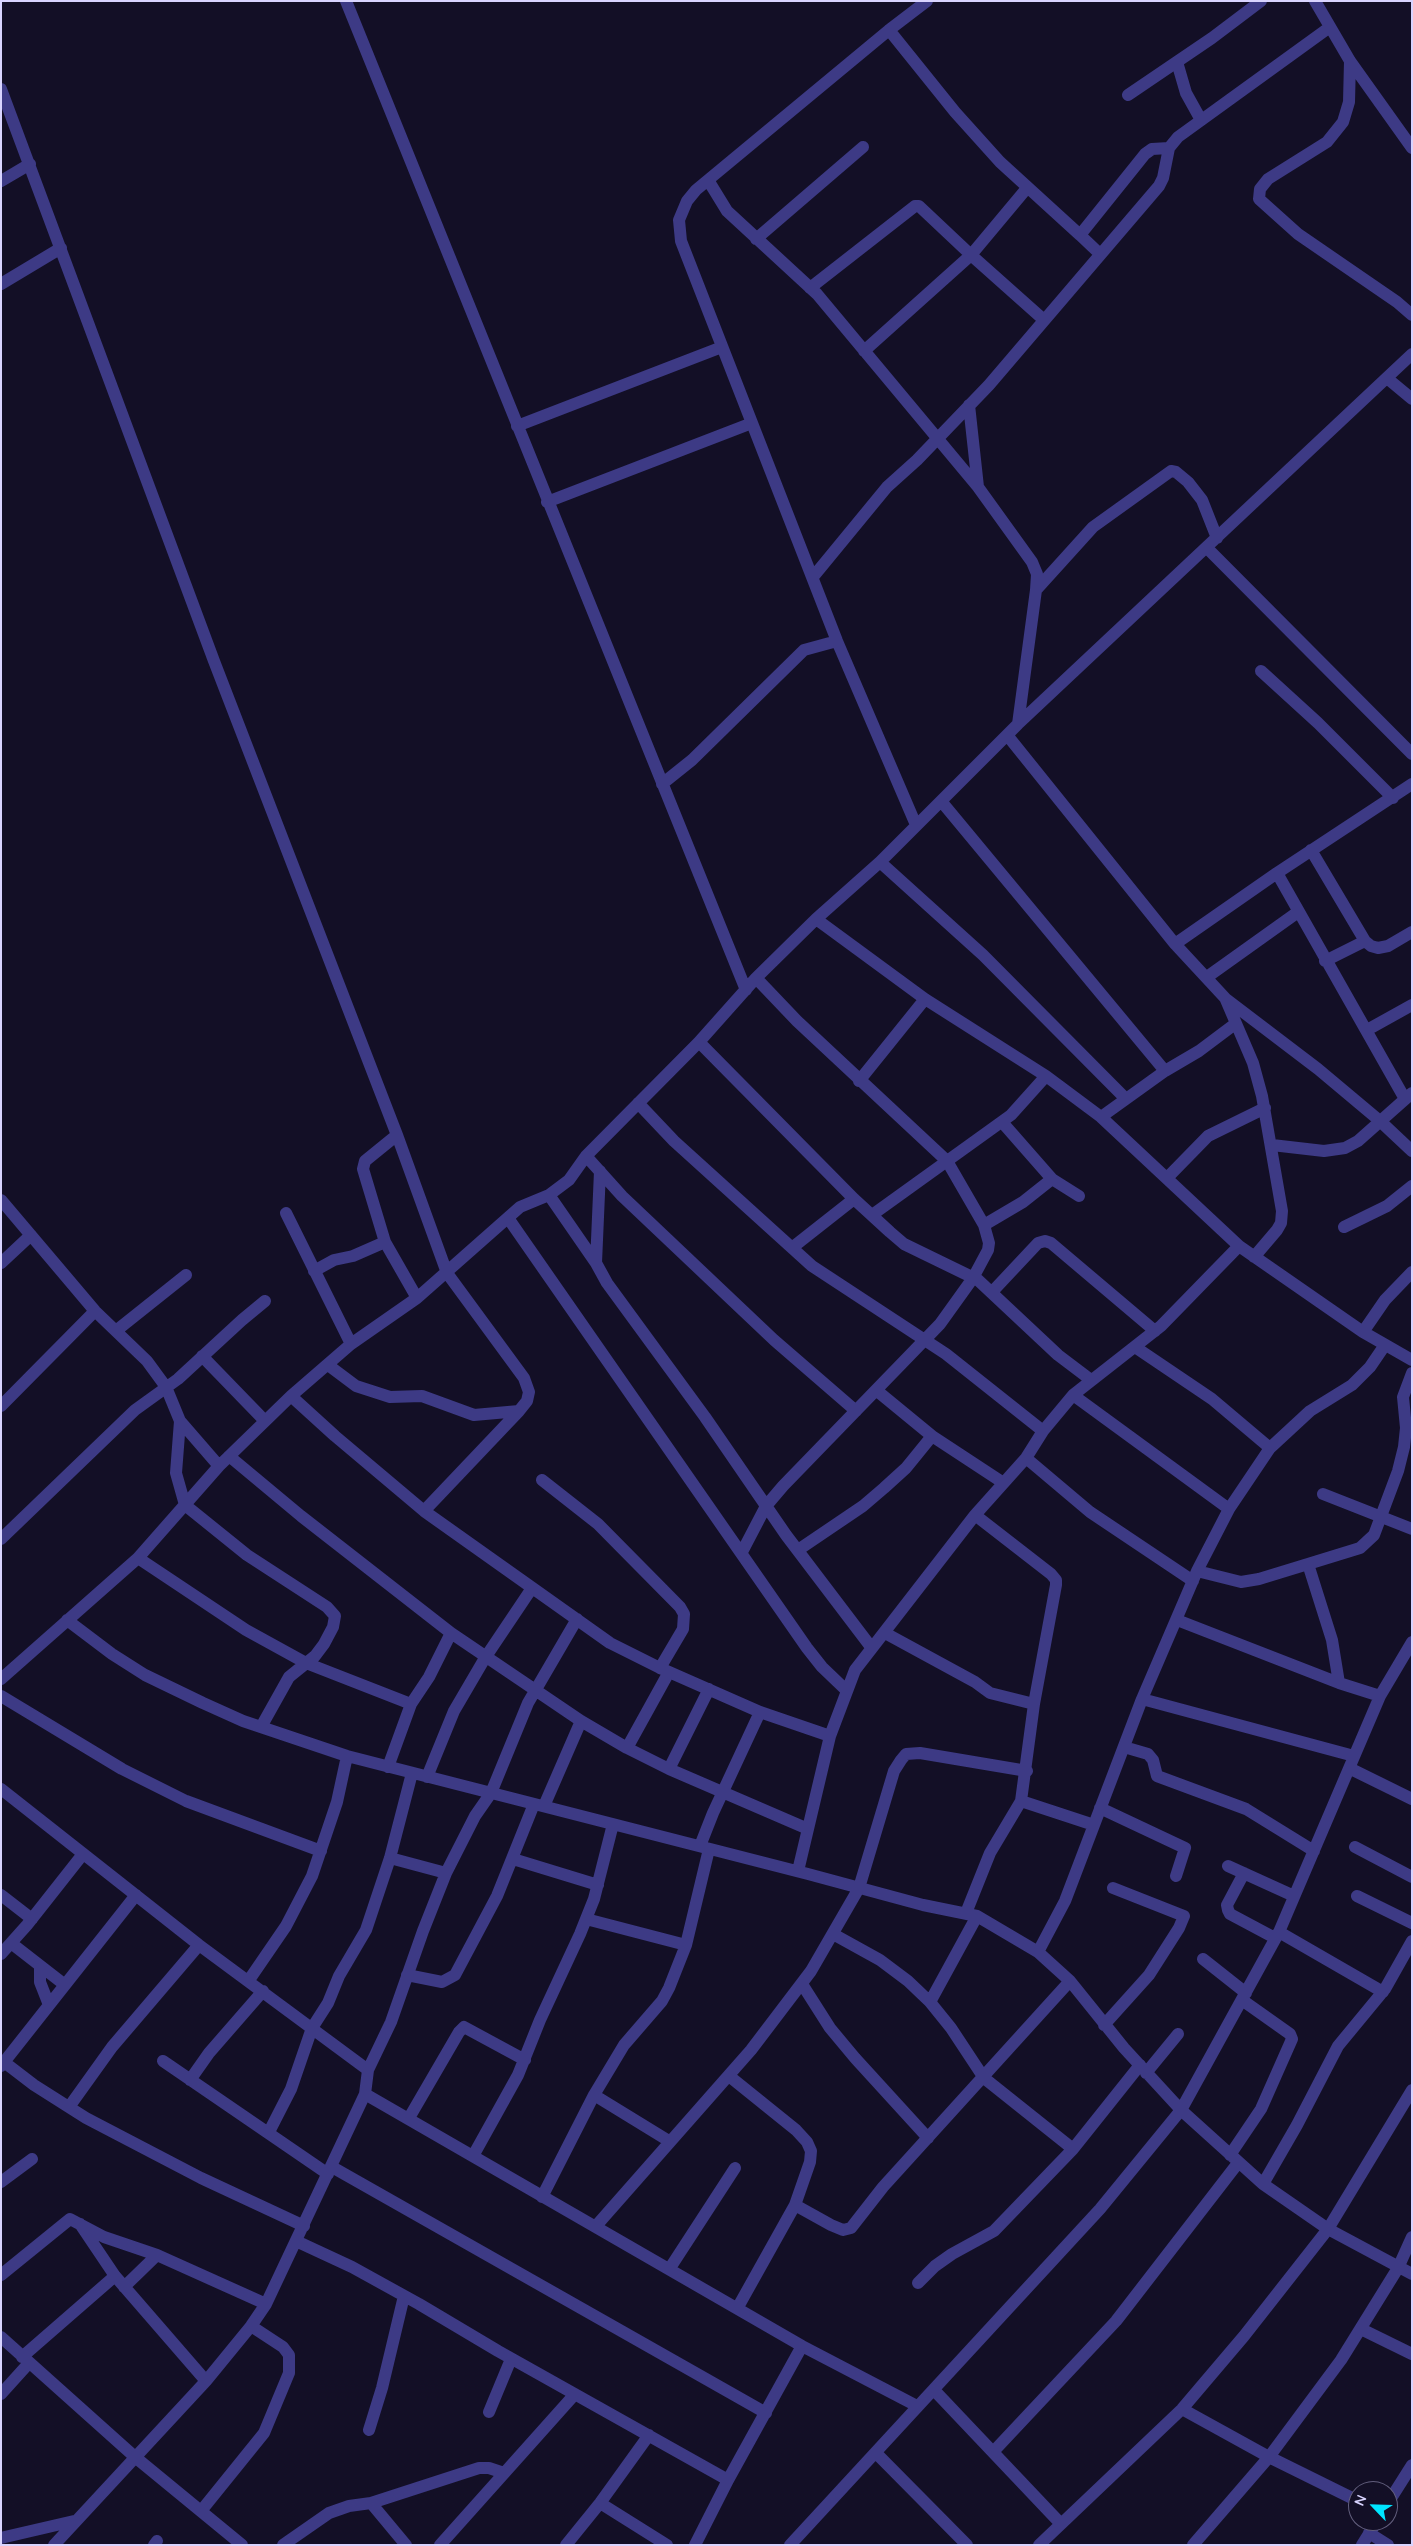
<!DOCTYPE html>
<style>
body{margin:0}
#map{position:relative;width:1413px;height:2546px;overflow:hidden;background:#130f26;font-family:Quicksand,sans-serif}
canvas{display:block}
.frame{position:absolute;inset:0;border:2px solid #d9d4ff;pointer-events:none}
.north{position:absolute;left:1348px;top:2481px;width:50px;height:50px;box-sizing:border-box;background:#130f26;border:1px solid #625e7d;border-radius:50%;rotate:294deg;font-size:14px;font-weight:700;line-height:20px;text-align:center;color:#d9d4ff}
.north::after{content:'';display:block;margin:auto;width:18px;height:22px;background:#00e5ff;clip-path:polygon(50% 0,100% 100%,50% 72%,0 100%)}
</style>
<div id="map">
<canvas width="1413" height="2546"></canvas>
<div class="frame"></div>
<div class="north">N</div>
</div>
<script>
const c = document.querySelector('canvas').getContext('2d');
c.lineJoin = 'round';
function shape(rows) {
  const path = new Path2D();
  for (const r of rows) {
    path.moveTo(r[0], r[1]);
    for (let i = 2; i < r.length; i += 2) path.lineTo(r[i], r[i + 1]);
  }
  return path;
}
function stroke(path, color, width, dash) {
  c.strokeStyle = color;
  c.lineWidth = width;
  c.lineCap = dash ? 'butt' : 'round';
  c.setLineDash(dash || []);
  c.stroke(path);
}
stroke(shape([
 [346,1,746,990],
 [1315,1,1350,61,1412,148],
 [889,30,955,112,1000,162,1080,235],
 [1350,61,1349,102,1343,122,1327,142,1268,179,1260,189,1259,199,1298,234,1397,302,1412,315],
 [1177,62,1186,93,1201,120],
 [1,89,214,661,397,1135,447,1273,524,1378,529,1392,527,1401,519,1411,424,1511],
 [1128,95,1212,38,1261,1],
 [708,180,727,211,817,294,978,487,1032,562,1037,574,1036,590,1018,724],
 [1,181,30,164],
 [756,239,863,147],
 [1100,254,1080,235,1145,154,1152,149,1169,148],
 [1,284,61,248],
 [810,288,915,206,919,206,971,255,1044,320],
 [864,351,971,255,1027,188],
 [1388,379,1412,399],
 [969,405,978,487],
 [517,426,722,347],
 [547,502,752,423],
 [1207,548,1412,754],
 [813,577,887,487,917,460,989,385,1159,186,1163,178,1169,148,1178,137,1330,27],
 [1036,590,1093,527,1171,471,1176,472,1188,482,1202,500,1217,538],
 [1261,671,1318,723,1393,798],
 [1007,735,1175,944,1226,999,1318,1069,1380,1121,1412,1151],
 [662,784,692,760,804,650,837,641],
 [941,801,1165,1071],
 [916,825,837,641,681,241,679,220,687,201,696,190,889,30,927,1],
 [1311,850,1365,941,1371,946,1378,948,1388,946,1412,932],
 [880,862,983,955,1125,1098],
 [1277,873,1405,1099],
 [816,919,925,999,1046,1076,1101,1117,1239,1246,1363,1332,1412,1360],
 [1175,944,1277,873,1412,784],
 [1325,961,1365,941],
 [1207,977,1298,912],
 [1226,1000,1253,1063,1262,1096,1282,1211,1281,1223,1277,1230,1254,1257],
 [1367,1030,1412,1005],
 [699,1042,854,1199,890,1232,904,1244,978,1280,1058,1355,1091,1380],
 [859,1081,925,999],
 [638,1103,674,1141,812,1266,946,1354,1043,1431],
 [1101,1117,1165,1071,1199,1051,1235,1024],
 [1002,1122,1052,1179,1079,1196],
 [397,1135,365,1161,363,1169,385,1242,417,1298],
 [1272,1145,1324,1151,1345,1148,1358,1141,1412,1093],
 [586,1156,622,1196,774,1340,856,1411],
 [1167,1178,1208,1136,1265,1108],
 [549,1195,596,1263,607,1283,705,1417,786,1535,871,1647],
 [1,1200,95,1311,147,1361,166,1387,180,1421,219,1466],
 [286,1213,351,1344],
 [872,1215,1011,1115,1046,1076],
 [508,1218,807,1648,822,1667,846,1690],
 [984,1225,1023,1202,1052,1179],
 [1344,1227,1387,1206,1412,1186],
 [793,1247,854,1199],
 [1,1263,31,1235],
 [596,1263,600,1171],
 [314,1271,334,1260,353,1256,385,1242],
 [992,1292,1038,1243,1045,1241,1051,1243,1155,1331],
 [117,1330,186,1275],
 [1363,1332,1385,1300,1412,1272],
 [1135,1347,1212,1399,1270,1448],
 [202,1356,265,1421],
 [328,1365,356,1386,390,1397,422,1396,474,1415,519,1411],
 [1073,1395,1229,1509],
 [291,1396,335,1436,424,1511,610,1643,660,1668,760,1712,830,1736],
 [1,1406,95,1311],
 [180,1421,176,1473,185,1505,247,1555,327,1607,335,1616,333,1627,324,1644,315,1656,289,1677,261,1727],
 [932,1436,1002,1482],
 [229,1456,301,1516,451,1633,581,1721,627,1748,669,1769,808,1829],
 [1026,1458,1090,1512,1193,1581],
 [542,1480,598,1524,680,1607,684,1614,683,1629,660,1668],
 [1323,1494,1412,1529],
 [1,1539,135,1410,178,1379,242,1320,265,1301],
 [798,1550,863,1506,884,1488,906,1468,932,1436,876,1390],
 [742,1552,766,1506,783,1486,940,1324,973,1278,988,1250,989,1243,984,1225,947,1161,797,1021,756,978],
 [138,1558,246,1630,306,1663,411,1704],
 [1197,1571,1241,1582,1259,1579,1308,1564],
 [67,1620,112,1654,145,1675,203,1703,243,1721,347,1756,808,1874,923,1905,977,1916,1038,1952,1070,1981,1124,2048,1181,2110,1263,2184,1328,2229,1412,2274],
 [1177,1620,1339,1683,1380,1696],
 [885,1633,975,1682,990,1693,1034,1704],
 [1,1679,138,1558,219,1466,291,1396,351,1344,417,1298,520,1207,549,1195,569,1180,586,1156,699,1042,756,978,816,919,880,862,1018,724,1412,354],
 [1339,1683,1332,1640,1308,1564,1360,1548,1374,1535,1398,1471,1404,1447,1406,1428,1403,1397,1412,1373],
 [1,1696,122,1769,186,1801,321,1851],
 [1142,1699,1354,1756],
 [1124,1747,1148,1754,1153,1760,1157,1776,1246,1809,1314,1851],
 [627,1748,669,1672],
 [388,1767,411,1704,429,1677,451,1633],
 [669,1769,709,1689],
 [1351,1769,1412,1799],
 [427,1777,454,1711,485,1658,532,1588],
 [1,1789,199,1945,368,2070],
 [1021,1801,1094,1825],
 [544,1806,581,1721],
 [1100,1808,1185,1848,1176,1876],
 [700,1846,713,1813,760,1712],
 [1355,1847,1412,1877],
 [390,1858,446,1873],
 [513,1859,598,1885],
 [1228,1866,1294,1896],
 [798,1871,830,1736,855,1670,975,1515,1026,1458,1043,1431,1073,1395,1161,1326,1239,1246],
 [1244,1873,1227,1905,1228,1910,1230,1914,1275,1938],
 [1,1895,32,1919],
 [1357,1896,1412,1923],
 [966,1913,990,1853,1021,1801,1034,1704,1056,1585,1056,1580,1051,1574,975,1515],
 [586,1919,686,1945],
 [1279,1932,1383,1992],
 [833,1934,880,1960,908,1981,930,2002,951,2028,984,2078,1073,2149],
 [11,1943,65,1985],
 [1038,1952,1065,1901,1142,1699,1197,1571,1229,1509,1270,1448,1310,1411,1352,1385,1370,1367,1385,1345],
 [1,1954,27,1925,83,1854],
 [1203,1959,1246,1993],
 [40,1966,40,1982,49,2005],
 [407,1975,442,1982,455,1975,497,1896,534,1804],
 [249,1980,286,1926,312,1876,337,1802,347,1756],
 [802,1984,830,2028,855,2058,928,2138],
 [930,2002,977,1916],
 [1104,2025,1149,1975,1179,1928,1184,1916,1113,1888],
 [163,2061,328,2174],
 [4,2062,34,2085,86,2118,201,2178,304,2226],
 [1,2066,136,1895],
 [1146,2073,1178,2034],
 [729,2076,796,2130,807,2142,811,2151,810,2162,795,2205,738,2307],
 [190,2080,209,2053,263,1991],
 [365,2094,802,2346,917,2406],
 [594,2095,669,2141],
 [69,2107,112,2047,199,1945],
 [409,2118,459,2032,464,2027,525,2060],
 [269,2132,291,2089,312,2028,328,2003,339,1976,366,1930,390,1858,412,1773],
 [1230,2155,1261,2109,1292,2039,1290,2034,1242,2000],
 [473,2156,518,2075,540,2020,580,1934,594,1899,613,1824],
 [332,2167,766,2413],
 [1,2182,32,2159],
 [1263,2184,1297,2125,1338,2046,1385,1989,1412,1941],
 [542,2197,594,2095,624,2045,662,2001,669,1988,686,1945,709,1849],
 [795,2205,831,2225,843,2230,851,2228,883,2187,1070,1981],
 [80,2224,115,2276,206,2381],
 [596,2226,751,2050,811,1971,859,1888,894,1771,901,1760,906,1754,920,1753,1027,1771],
 [296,2241,352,2267,419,2304,498,2351,728,2480],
 [670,2268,735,2168],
 [1,2275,70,2219,104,2237,157,2255,266,2304],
 [918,2283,935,2266,952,2254,994,2231,1073,2149,1140,2065],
 [124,2287,157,2255],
 [1361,2329,1412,2354],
 [1,2337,135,2457,242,2545],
 [22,2357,115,2276],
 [934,2390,1061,2524],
 [1,2394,29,2363],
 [1182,2409,1269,2457,1358,2501],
 [489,2412,511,2359],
 [369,2430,382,2388,404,2296],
 [993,2452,1116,2321,1238,2163],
 [876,2453,967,2545],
 [371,2503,406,2545],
 [600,2503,667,2545],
 [1388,2503,1412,2465],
 [201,2511,264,2433,289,2373,289,2355,283,2347,251,2326],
 [1369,2533,1388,2545],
 [1,2538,74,2521],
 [54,2545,206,2381,251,2326,266,2304,365,2094,368,2070,391,2022,423,1931,446,1873,475,1816,491,1793,528,1703,577,1619],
 [154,2545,157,2541],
 [283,2545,329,2513,349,2506,371,2503,479,2468,489,2468,504,2473],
 [440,2545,575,2394],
 [566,2545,600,2503,649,2435],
 [695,2545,728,2480,802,2346],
 [790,2545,1100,2209,1181,2110,1279,1932,1380,1696,1412,1642],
 [1039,2545,1182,2409,1244,2336,1328,2229,1412,2090],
 [1193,2545,1269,2457,1341,2360,1398,2268,1412,2237],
 [1362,2545,1377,2521]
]), '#3d3a85', 12);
</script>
